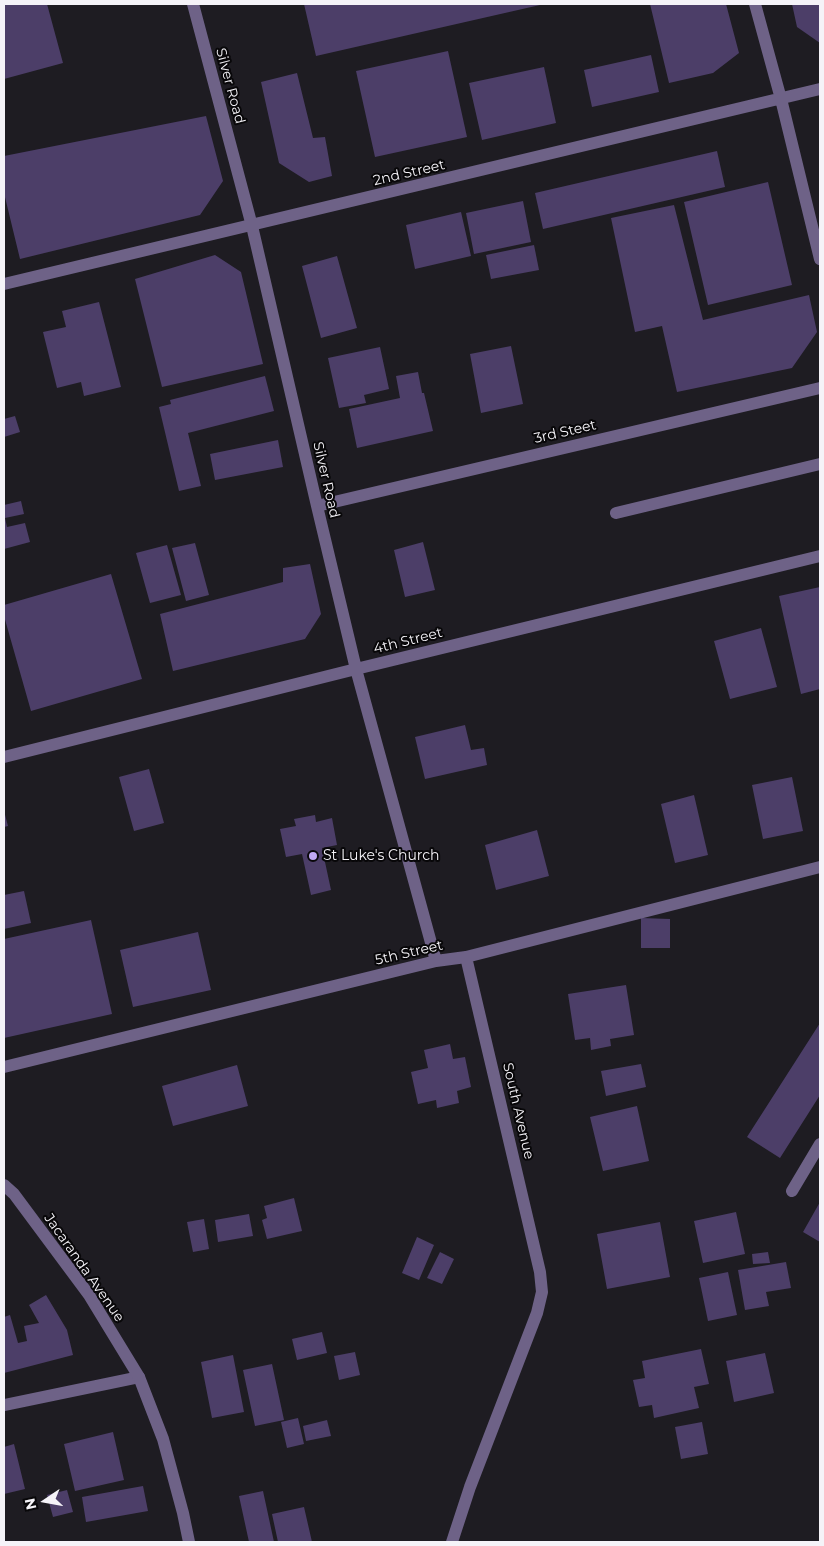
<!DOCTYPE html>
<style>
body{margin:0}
#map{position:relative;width:824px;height:1546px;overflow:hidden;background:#1e1c22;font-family:Montserrat,sans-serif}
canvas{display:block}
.frame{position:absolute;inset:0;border:5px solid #f5f3f8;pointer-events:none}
.north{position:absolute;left:20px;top:1476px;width:50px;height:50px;-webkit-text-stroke:4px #080709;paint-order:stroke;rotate:258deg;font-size:14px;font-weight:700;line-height:20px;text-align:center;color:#f5f3f8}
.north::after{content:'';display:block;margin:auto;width:18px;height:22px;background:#f5f3f8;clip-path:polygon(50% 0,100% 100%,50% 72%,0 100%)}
</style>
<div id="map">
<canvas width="824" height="1546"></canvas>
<div class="frame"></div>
<div class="north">N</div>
</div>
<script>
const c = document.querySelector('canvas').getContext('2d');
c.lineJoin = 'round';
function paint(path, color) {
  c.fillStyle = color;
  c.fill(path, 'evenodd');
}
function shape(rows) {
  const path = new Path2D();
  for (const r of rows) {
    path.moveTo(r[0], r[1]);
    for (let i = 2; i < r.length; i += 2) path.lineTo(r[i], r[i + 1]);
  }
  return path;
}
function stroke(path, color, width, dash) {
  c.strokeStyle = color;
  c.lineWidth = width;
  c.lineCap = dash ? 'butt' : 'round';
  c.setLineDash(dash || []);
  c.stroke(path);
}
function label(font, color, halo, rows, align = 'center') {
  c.font = font + ' Montserrat,sans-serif';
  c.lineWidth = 4;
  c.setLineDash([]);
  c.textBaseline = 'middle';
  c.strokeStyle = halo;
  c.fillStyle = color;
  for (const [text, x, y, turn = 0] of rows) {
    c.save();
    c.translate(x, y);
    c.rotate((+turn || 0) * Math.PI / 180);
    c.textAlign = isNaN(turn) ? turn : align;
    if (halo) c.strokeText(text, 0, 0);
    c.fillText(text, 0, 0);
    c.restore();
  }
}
paint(shape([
 [10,4,47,4,63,63,4,79,4,5],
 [304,4,540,4,540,5,316,56],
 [650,4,726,4,739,53,713,73,669,83],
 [792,4,820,4,820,43,797,27],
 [448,51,467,137,375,157,356,71],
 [651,55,659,92,592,107,584,70],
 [544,67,556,123,482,140,469,83],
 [297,73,313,138,325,137,332,176,309,182,279,163,261,82],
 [206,116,223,181,200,215,20,259,4,193,4,156],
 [717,151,725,187,543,229,535,193],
 [768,182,792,285,708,305,684,202],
 [523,201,531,242,474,254,466,213],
 [674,205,703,320,809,295,817,332,792,368,677,392,662,326,635,332,611,218],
 [461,212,471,256,415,269,406,225],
 [534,245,539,270,491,279,486,255],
 [215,255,241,272,263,364,162,387,135,279],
 [337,256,357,328,321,338,302,266],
 [99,302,121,387,84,396,81,382,57,388,43,332,66,327,62,311],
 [511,346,523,404,481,413,470,354],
 [380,347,389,389,364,395,366,403,339,408,328,358],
 [418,372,422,393,424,393,433,431,357,448,349,409,400,398,396,376],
 [265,376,274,411,188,433,201,486,179,491,159,407,171,404,170,400],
 [15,416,20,432,4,437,4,419],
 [278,440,283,467,215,480,210,454],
 [21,501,24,514,5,518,7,527,25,523,30,542,4,549,4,505],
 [423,542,435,590,405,597,394,550],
 [195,543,209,595,186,601,172,548],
 [167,545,181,595,150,603,136,553],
 [310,564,321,614,305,639,173,671,160,614,283,582,283,568],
 [111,574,142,679,31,711,4,616,4,605],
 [820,587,820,689,801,694,779,596],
 [761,628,777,687,730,699,714,641],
 [465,725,471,750,484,748,487,765,425,779,415,737],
 [149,769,164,823,134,831,119,777],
 [792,777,803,831,763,839,752,785],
 [694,795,708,855,675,863,661,804],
 [4,811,8,826,4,827],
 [315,815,316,822,332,818,337,845,322,848,331,890,311,895,302,854,286,857,280,829,296,826,294,819],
 [537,830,549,876,496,890,485,845],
 [24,891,31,923,4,929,4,895],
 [641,918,670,919,670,948,641,948],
 [91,920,112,1014,4,1038,4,939],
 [198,932,211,990,133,1007,120,950],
 [626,985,634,1035,610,1039,611,1046,591,1050,590,1038,575,1040,568,994],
 [820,1023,820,1095,780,1158,747,1137],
 [450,1044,453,1059,465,1057,471,1087,457,1091,459,1103,437,1108,436,1100,418,1104,411,1072,428,1068,424,1050],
 [641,1064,646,1087,606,1096,601,1071],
 [237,1065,248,1106,173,1126,162,1086],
 [637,1106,649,1161,603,1171,590,1117],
 [294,1198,302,1231,267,1239,262,1220,267,1218,264,1206],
 [820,1202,820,1242,803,1232],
 [736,1212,745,1254,703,1263,694,1221],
 [249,1214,253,1236,218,1242,215,1220],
 [204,1219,209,1249,193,1252,187,1222],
 [660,1222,670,1277,607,1289,597,1234],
 [417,1237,434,1245,419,1280,402,1273],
 [440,1252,454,1259,442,1284,427,1278],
 [768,1252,770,1263,753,1264,752,1254],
 [786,1262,791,1288,766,1292,769,1306,745,1310,738,1270],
 [728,1272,737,1315,708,1321,699,1278],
 [46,1295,67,1330,73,1355,4,1373,4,1317,10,1315,18,1343,27,1341,24,1326,39,1323,29,1305],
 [322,1332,327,1353,297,1360,292,1339],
 [701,1349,709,1384,694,1387,699,1408,654,1418,652,1405,639,1407,633,1380,645,1378,642,1361],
 [355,1352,360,1375,339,1380,334,1356],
 [765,1353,774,1393,734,1402,726,1361],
 [233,1355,244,1412,212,1418,201,1362],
 [272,1364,284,1420,255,1426,243,1370],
 [298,1418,304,1444,287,1448,281,1422],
 [327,1420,331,1436,306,1441,303,1426],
 [702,1422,708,1454,681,1459,675,1427],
 [113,1432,124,1480,75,1491,64,1444],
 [14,1444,25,1489,4,1494,4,1447],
 [143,1486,148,1511,86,1522,82,1497],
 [67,1490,73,1512,53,1517,47,1495],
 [263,1491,274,1542,249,1542,239,1496],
 [304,1507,312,1542,278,1542,272,1514]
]), '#4c3e68');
stroke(shape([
 [616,513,820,464],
 [792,1191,820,1144],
 [4,1405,139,1377]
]), '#6e6287', 12);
stroke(shape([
 [193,4,252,226,317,506,356,669,436,961],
 [755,4,781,99,820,259],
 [4,284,820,89],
 [317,506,820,388],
 [4,757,356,669,820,556],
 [4,1067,436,961,466,957,820,867],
 [4,1185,14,1194,89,1295,139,1377,163,1439,183,1513,189,1542],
 [452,1542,470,1487,537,1313,542,1292,540,1272,466,957]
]), '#6e6287', 12);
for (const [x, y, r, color] of [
 [313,856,5,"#c0a8f3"]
]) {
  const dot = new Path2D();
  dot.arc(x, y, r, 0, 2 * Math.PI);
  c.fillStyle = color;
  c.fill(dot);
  stroke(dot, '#080709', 2);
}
label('14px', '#f5f3f8', '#080709', [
 ["Silver Road",230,86,75],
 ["2nd Street",409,173,-13],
 ["3rd Steet",565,432,-13],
 ["Silver Road",326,480,77],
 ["4th Street",408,641,-14],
 ["5th Street",409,953,-13],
 ["South Avenue",518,1111,77],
 ["Jacaranda Avenue",84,1268,55]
]);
label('14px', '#f5f3f8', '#080709', [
 ["St Luke's Church",323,856]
], 'left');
</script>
